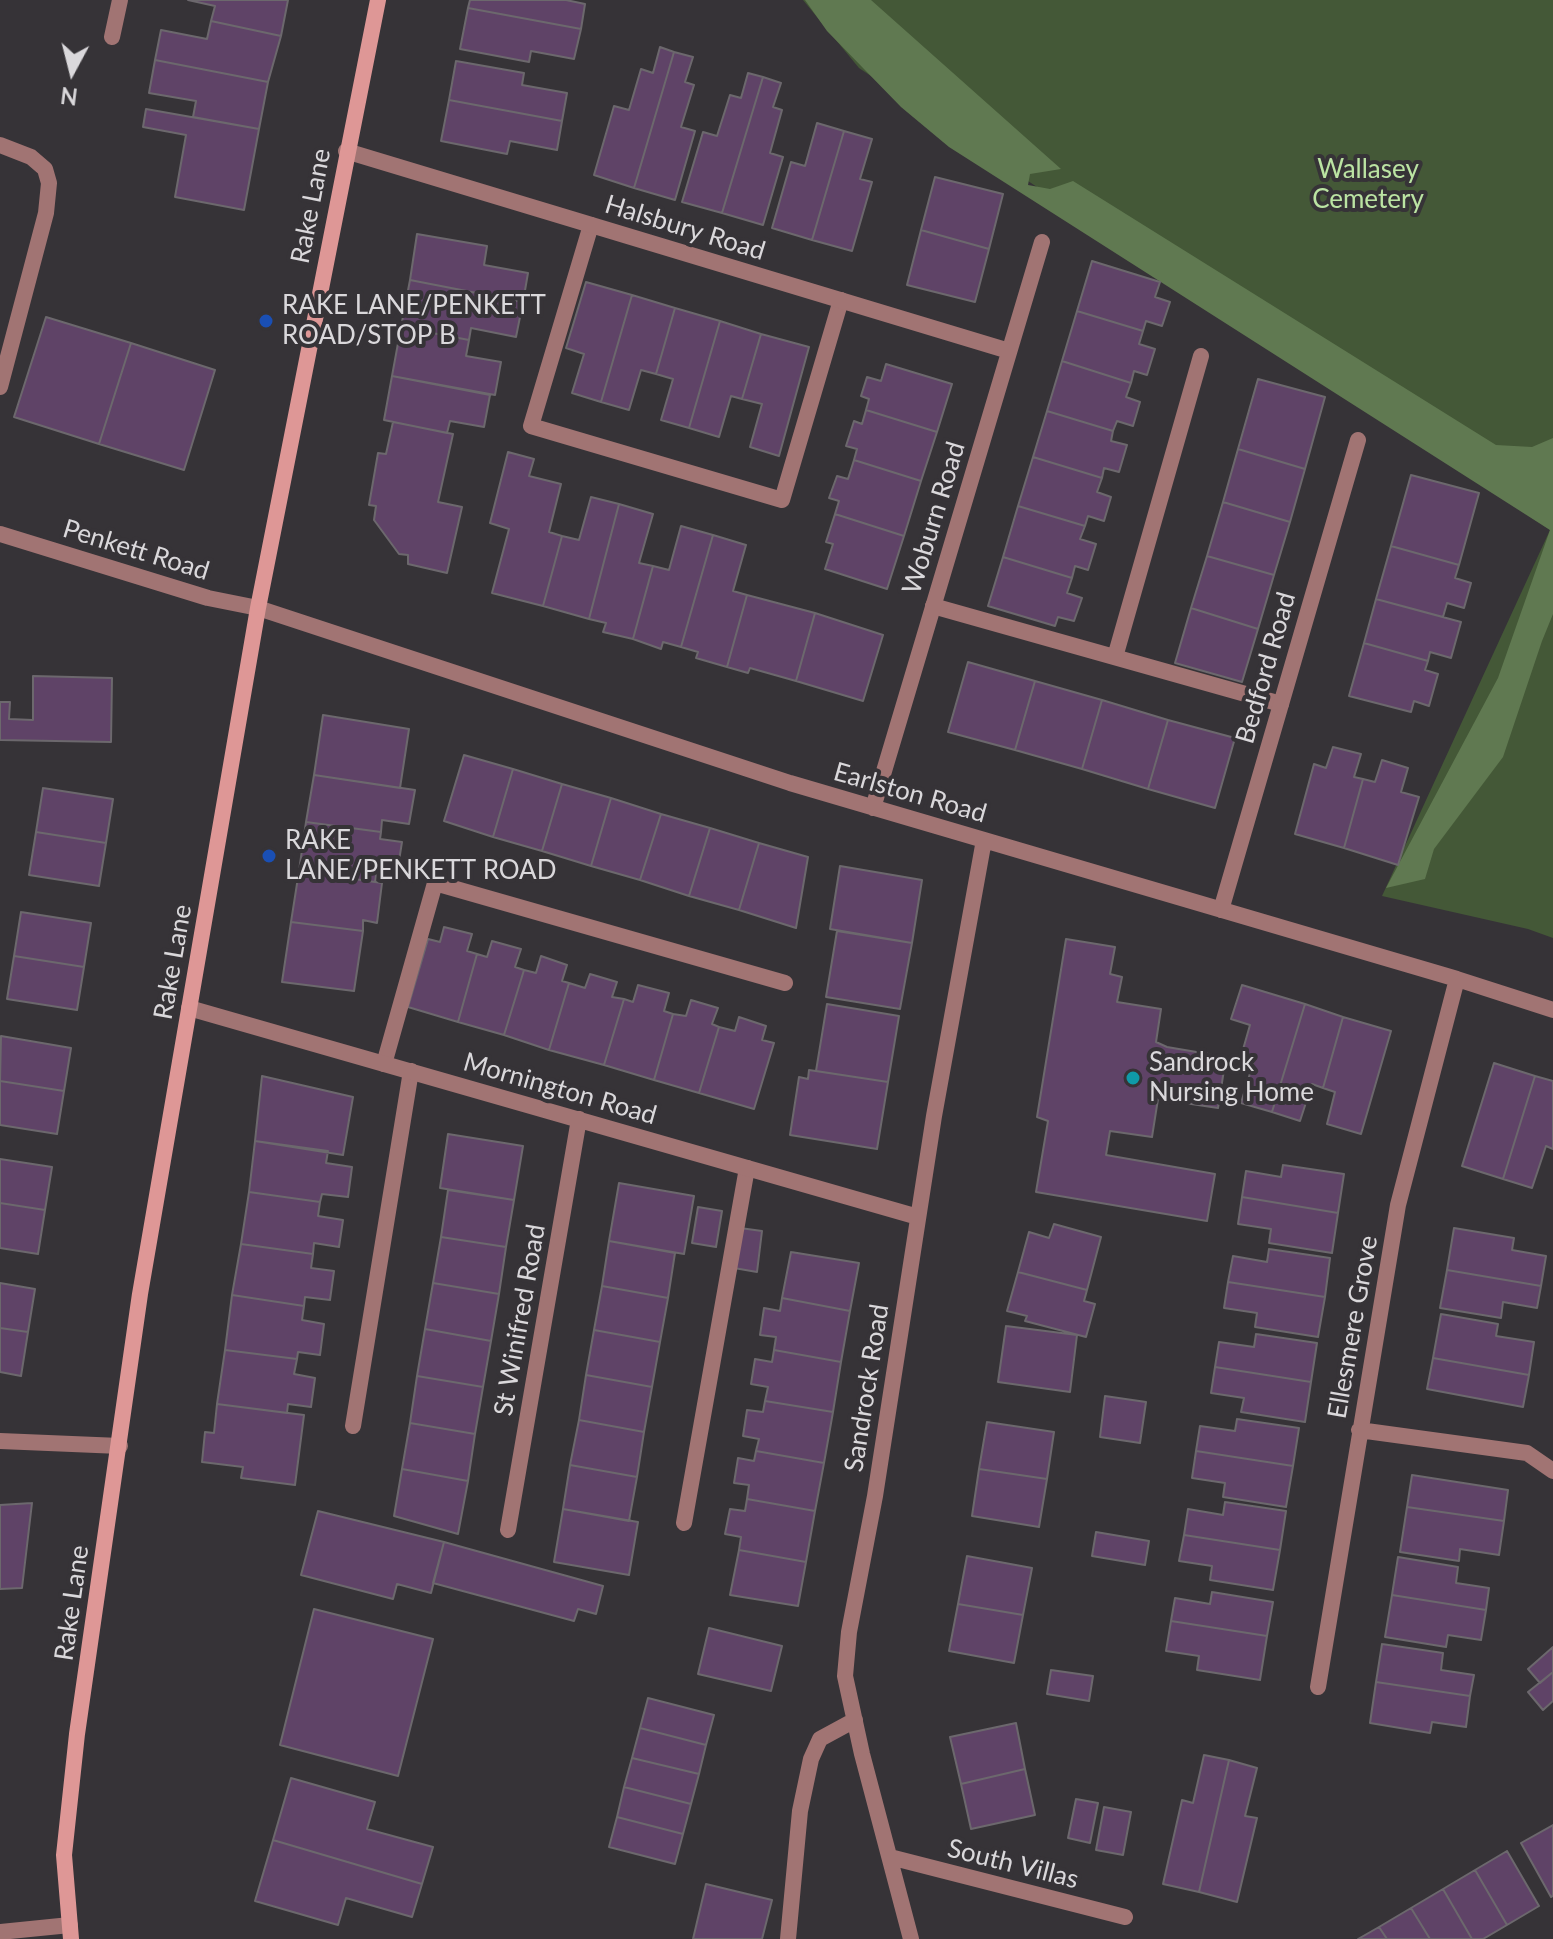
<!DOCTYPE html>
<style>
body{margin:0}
#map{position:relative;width:1553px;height:1939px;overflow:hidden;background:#363337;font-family:Lato,sans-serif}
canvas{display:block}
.north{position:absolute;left:32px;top:32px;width:80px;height:80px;-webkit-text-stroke:6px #363337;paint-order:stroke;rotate:187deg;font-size:22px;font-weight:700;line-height:32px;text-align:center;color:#dad8db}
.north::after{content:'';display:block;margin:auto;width:28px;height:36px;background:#dad8db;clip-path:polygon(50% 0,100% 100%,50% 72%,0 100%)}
</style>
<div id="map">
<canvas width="1553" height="1939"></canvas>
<div class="north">N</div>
</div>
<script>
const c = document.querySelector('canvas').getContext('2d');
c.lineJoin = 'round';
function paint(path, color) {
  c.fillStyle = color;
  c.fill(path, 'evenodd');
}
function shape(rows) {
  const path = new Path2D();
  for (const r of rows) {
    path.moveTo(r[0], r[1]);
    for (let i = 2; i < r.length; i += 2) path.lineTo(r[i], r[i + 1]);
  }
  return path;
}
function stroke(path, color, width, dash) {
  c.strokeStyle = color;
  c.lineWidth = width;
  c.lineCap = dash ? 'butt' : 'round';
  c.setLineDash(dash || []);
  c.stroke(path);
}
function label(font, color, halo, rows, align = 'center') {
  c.font = font + ' Lato,sans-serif';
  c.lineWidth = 8;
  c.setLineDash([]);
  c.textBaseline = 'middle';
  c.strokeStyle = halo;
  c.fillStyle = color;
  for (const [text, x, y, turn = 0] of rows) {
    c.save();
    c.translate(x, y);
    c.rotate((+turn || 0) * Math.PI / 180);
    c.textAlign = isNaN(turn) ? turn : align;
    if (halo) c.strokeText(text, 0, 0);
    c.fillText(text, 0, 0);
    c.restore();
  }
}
paint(shape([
 [803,0,1553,0,1553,938,1528,929,1382,896,1550,530,859,68]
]), '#445837');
paint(shape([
 [805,0,871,0,1061,169,1030,174,1028,185,1050,189,1073,181,1496,445,1532,447,1553,438,1553,614,1542,641,1503,757,1434,849,1425,879,1386,888,1498,678,1550,530,949,147,901,107,827,31]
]), '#607951');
const building = shape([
 [188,0,288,0,281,36,211,21,215,6,188,0],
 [470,0,566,0,585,4,581,29,468,8,470,0],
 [468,8,581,29,574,59,531,51,529,62,460,49,468,8],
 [211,21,281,36,268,82,155,60,161,30,207,39,211,21],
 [660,47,674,52,634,188,594,175,614,106,629,110,641,69,653,73,660,47],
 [674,52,693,57,685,82,694,85,681,127,695,131,675,200,634,188,674,52],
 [155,60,268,82,259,129,193,117,196,101,149,93,155,60],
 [456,61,524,73,522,85,567,93,562,121,449,100,456,61],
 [748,73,763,77,722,213,682,202,703,132,717,136,730,95,741,98,748,73],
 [763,77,781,83,773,107,782,110,770,153,783,157,763,225,722,213,763,77],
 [449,100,562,121,557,150,510,141,507,154,441,141,449,100],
 [146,109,259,129,244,210,175,197,186,135,143,127,146,109],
 [817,123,844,131,812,240,772,228,791,162,805,166,817,123],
 [844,131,872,139,860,179,872,182,852,251,812,240,844,131],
 [935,177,1003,194,989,249,921,230,935,177],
 [921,230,989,249,975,302,907,285,921,230],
 [417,234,487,246,484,265,528,273,523,302,410,280,417,234],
 [1092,261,1160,282,1155,297,1170,302,1162,326,1146,321,1143,331,1077,311,1092,261],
 [410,280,523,302,516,337,471,328,469,340,401,327,410,280],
 [586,282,632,295,601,402,572,393,584,354,566,348,586,282],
 [632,295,675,308,656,374,641,370,629,410,601,402,632,295],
 [675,308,720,321,689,428,661,420,673,379,656,374,675,308],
 [1077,311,1143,331,1139,344,1155,349,1147,375,1134,371,1131,383,1062,361,1077,311],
 [46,317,131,343,99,444,14,417,46,317],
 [720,321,761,334,742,399,731,396,719,437,689,428,720,321],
 [401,327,469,340,466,356,501,362,495,395,392,376,401,327],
 [761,334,809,347,779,456,750,447,762,404,742,399,761,334],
 [131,343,215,370,184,470,99,444,131,343],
 [1062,361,1131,383,1126,397,1140,402,1133,426,1117,421,1113,431,1047,411,1062,361],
 [886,364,952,384,937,432,866,410,869,399,861,396,867,377,881,381,886,364],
 [392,376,490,395,484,427,450,421,447,433,384,420,392,376],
 [1258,379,1325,397,1305,469,1238,449,1258,379],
 [866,410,937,432,921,481,854,460,857,449,846,446,854,421,862,424,866,410],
 [1047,411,1113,431,1111,441,1127,445,1119,472,1104,468,1102,478,1033,457,1047,411],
 [393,422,453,434,438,502,462,507,447,573,408,564,408,555,399,554,374,520,376,506,369,505,378,453,386,454,393,422],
 [1238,449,1305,469,1290,522,1223,502,1238,449],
 [508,452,534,459,529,476,561,484,549,532,562,536,543,606,492,593,509,529,490,523,508,452],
 [1033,457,1102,478,1097,492,1111,497,1104,521,1088,516,1085,526,1018,506,1033,457],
 [854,460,921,481,904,536,835,514,839,501,829,498,837,476,848,479,854,460],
 [1411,475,1479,493,1459,565,1391,546,1411,475],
 [591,497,619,504,589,619,543,606,562,536,579,540,591,497],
 [1223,502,1290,522,1274,575,1207,556,1223,502],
 [619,504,653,514,639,563,653,566,633,639,603,632,606,623,589,619,619,504],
 [1018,506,1085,526,1080,539,1096,544,1088,570,1075,566,1072,578,1003,557,1018,506],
 [835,514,904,536,887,589,825,569,833,544,826,542,835,514],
 [681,526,713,535,681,647,663,642,661,649,633,639,653,566,669,570,681,526],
 [713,535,746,545,733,591,747,595,727,667,696,658,698,652,681,647,713,535],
 [1391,546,1459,565,1455,578,1471,583,1464,608,1447,603,1443,617,1376,599,1391,546],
 [1207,556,1274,575,1258,629,1191,608,1207,556],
 [1003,557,1072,578,1067,593,1082,598,1074,621,1058,617,1055,626,988,606,1003,557],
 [747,595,815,613,796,681,750,668,748,673,727,667,747,595],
 [1376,599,1461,622,1451,658,1430,652,1428,661,1364,643,1376,599],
 [1191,608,1258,629,1242,682,1175,663,1191,608],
 [815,613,883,635,863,701,796,681,815,613],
 [1364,643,1428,661,1425,670,1438,674,1429,706,1414,701,1411,712,1349,696,1364,643],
 [968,662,1035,681,1015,750,948,732,968,662],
 [33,676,112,678,111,742,0,740,0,702,10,702,9,719,33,720,33,676],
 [1035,681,1102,700,1082,769,1015,750,1035,681],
 [1102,700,1168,720,1148,789,1082,769,1102,700],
 [323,715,409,729,400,788,314,775,323,715],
 [1168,720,1235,738,1215,808,1148,789,1168,720],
 [1333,747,1361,754,1354,777,1363,779,1344,848,1295,834,1314,764,1326,768,1333,747],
 [464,755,513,769,493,837,444,821,464,755],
 [1382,760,1408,768,1401,792,1419,797,1398,865,1344,848,1363,779,1375,782,1382,760],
 [513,769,562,784,542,851,493,837,513,769],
 [314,775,415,790,409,824,382,820,381,832,306,822,314,775],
 [562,784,611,798,591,866,542,851,562,784],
 [43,788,113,799,106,843,36,832,43,788],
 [611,798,661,814,640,880,591,866,611,798],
 [661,814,710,828,689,896,640,880,661,814],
 [306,822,381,832,380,839,402,842,398,867,378,864,375,882,299,871,306,822],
 [710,828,759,843,739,910,689,896,710,828],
 [36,832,106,843,99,886,29,875,36,832],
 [759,843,808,857,796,928,739,910,759,843],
 [840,866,922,880,912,943,830,929,840,866],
 [299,871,382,883,377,923,363,920,363,931,291,922,299,871],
 [21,912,91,923,84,967,14,956,21,912],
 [291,922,363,931,354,991,282,982,291,922],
 [444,927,472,934,467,951,477,954,458,1022,408,1007,428,939,440,942,444,927],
 [837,931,912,943,900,1009,826,997,837,931],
 [1066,939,1115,947,1110,974,1122,977,1117,1002,1161,1009,1156,1042,1167,1047,1226,1057,1218,1108,1158,1099,1152,1137,1110,1131,1106,1155,1215,1174,1207,1221,1036,1192,1048,1121,1037,1117,1066,939],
 [492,941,521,949,515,967,524,970,504,1035,458,1022,477,954,487,957,492,941],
 [14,956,84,967,77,1010,7,999,14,956],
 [541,956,567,965,562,981,569,983,549,1050,504,1035,524,970,536,973,541,956],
 [590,974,617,982,612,997,624,999,604,1065,549,1050,569,983,585,988,590,974],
 [638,985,669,993,664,1011,673,1014,654,1080,604,1065,624,999,633,1002,638,985],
 [1242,985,1305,1004,1272,1112,1241,1103,1255,1057,1242,1053,1250,1025,1231,1019,1242,985],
 [691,1000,718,1008,712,1024,719,1027,699,1093,654,1080,673,1014,686,1016,691,1000],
 [827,1004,899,1016,888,1082,816,1071,827,1004],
 [1305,1004,1343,1017,1323,1088,1312,1084,1300,1121,1272,1112,1305,1004],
 [739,1017,766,1026,762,1040,774,1043,754,1109,699,1093,719,1027,735,1031,739,1017],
 [1343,1017,1391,1031,1361,1134,1327,1124,1335,1092,1323,1088,1343,1017],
 [1,1036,71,1048,64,1091,0,1081,1,1036],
 [1494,1063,1535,1076,1503,1179,1462,1166,1494,1063],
 [809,1070,888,1082,877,1149,790,1135,799,1077,808,1079,809,1070],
 [262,1076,353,1097,343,1155,255,1141,262,1076],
 [1535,1076,1553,1081,1553,1149,1546,1146,1532,1188,1503,1179,1535,1076],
 [0,1081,64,1091,57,1134,0,1125,0,1081],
 [448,1134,523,1146,514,1200,440,1188,448,1134],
 [255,1141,328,1151,326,1163,352,1167,348,1197,322,1194,320,1202,249,1192,255,1141],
 [0,1159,52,1167,45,1210,0,1203,0,1159],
 [1283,1165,1344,1174,1338,1213,1242,1197,1246,1171,1281,1177,1283,1165],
 [619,1183,694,1196,684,1254,609,1241,619,1183],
 [448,1190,514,1200,506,1247,441,1237,448,1190],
 [249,1192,320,1202,318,1216,343,1220,339,1247,314,1243,313,1254,241,1244,249,1192],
 [1242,1197,1338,1213,1332,1253,1269,1243,1271,1229,1238,1224,1242,1197],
 [0,1203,45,1210,38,1254,0,1248,0,1203],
 [698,1207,722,1211,716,1247,692,1243,698,1207],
 [1054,1224,1101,1237,1087,1290,1018,1272,1029,1232,1049,1238,1054,1224],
 [740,1228,762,1231,757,1272,734,1268,740,1228],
 [1454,1228,1514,1238,1512,1250,1546,1256,1541,1286,1447,1270,1454,1228],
 [441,1237,506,1247,499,1294,433,1283,441,1237],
 [609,1241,675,1253,668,1298,602,1286,609,1241],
 [241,1244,313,1254,311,1268,334,1271,330,1300,305,1297,304,1306,232,1295,241,1244],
 [1269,1249,1330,1258,1325,1297,1228,1282,1233,1256,1267,1262,1269,1249],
 [791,1252,859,1263,850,1311,782,1298,791,1252],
 [1447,1270,1541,1286,1537,1308,1503,1302,1501,1318,1440,1308,1447,1270],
 [1018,1272,1087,1290,1084,1301,1095,1304,1086,1337,1025,1321,1027,1316,1007,1311,1018,1272],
 [1228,1282,1325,1297,1318,1337,1255,1327,1257,1313,1224,1308,1228,1282],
 [0,1283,35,1289,28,1332,0,1328,0,1283],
 [433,1283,499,1294,491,1341,425,1329,433,1283],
 [602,1286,668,1298,660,1342,594,1330,602,1286],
 [232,1295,304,1306,302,1320,324,1324,320,1355,298,1352,297,1359,225,1350,232,1295],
 [782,1298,850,1311,841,1362,774,1350,776,1337,760,1335,764,1308,780,1311,782,1298],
 [1441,1314,1498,1324,1496,1336,1534,1342,1529,1375,1433,1358,1441,1314],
 [1006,1326,1077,1335,1070,1392,998,1382,1006,1326],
 [0,1328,28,1332,21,1376,0,1372,0,1328],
 [425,1329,491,1341,483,1387,417,1376,425,1329],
 [594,1330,660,1342,652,1387,586,1375,594,1330],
 [1256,1334,1317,1343,1311,1382,1215,1367,1219,1342,1254,1347,1256,1334],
 [225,1350,297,1359,294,1374,315,1378,311,1407,288,1404,287,1413,217,1404,225,1350],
 [774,1350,841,1362,833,1412,765,1401,768,1387,751,1384,755,1359,772,1362,774,1350],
 [1433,1358,1529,1375,1523,1407,1427,1389,1433,1358],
 [1215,1367,1311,1382,1305,1422,1241,1412,1244,1398,1211,1393,1215,1367],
 [586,1375,652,1387,644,1432,579,1420,586,1375],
 [417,1376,483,1387,475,1434,410,1423,417,1376],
 [1105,1396,1146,1402,1140,1443,1100,1437,1105,1396],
 [765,1401,833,1412,824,1463,756,1451,759,1439,743,1436,747,1410,763,1412,765,1401],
 [217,1404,304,1415,295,1485,241,1478,243,1467,202,1462,205,1432,214,1433,217,1404],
 [1237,1419,1299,1428,1293,1466,1196,1451,1200,1426,1235,1431,1237,1419],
 [579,1420,644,1432,637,1477,570,1465,579,1420],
 [987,1422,1054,1432,1047,1479,979,1469,987,1422],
 [410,1423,475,1434,468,1481,402,1469,410,1423],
 [756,1451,824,1463,815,1511,747,1499,749,1485,734,1483,738,1458,754,1461,756,1451],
 [1196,1451,1293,1466,1286,1507,1223,1497,1225,1483,1192,1478,1196,1451],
 [570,1465,637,1477,629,1521,563,1509,570,1465],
 [402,1469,468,1481,458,1534,394,1516,402,1469],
 [979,1469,1047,1479,1039,1527,972,1516,979,1469],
 [1412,1475,1508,1490,1504,1521,1407,1507,1412,1475],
 [747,1499,815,1511,806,1562,739,1550,741,1537,725,1534,730,1509,745,1511,747,1499],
 [1225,1502,1286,1511,1280,1550,1184,1535,1188,1509,1223,1515,1225,1502],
 [32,1503,22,1588,0,1589,0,1505,32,1503],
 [1407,1507,1504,1521,1499,1555,1460,1549,1459,1561,1400,1552,1407,1507],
 [563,1509,638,1522,629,1575,554,1562,563,1509],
 [318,1511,444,1542,431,1593,397,1584,393,1599,301,1575,318,1511],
 [1096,1532,1149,1541,1145,1565,1092,1556,1096,1532],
 [1184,1535,1280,1550,1273,1590,1210,1580,1212,1566,1179,1561,1184,1535],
 [444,1542,603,1586,596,1614,578,1609,574,1621,433,1583,444,1542],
 [739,1550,806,1562,798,1606,730,1595,739,1550],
 [967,1556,1032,1568,1023,1615,958,1604,967,1556],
 [1398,1557,1458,1567,1456,1583,1489,1588,1486,1610,1392,1595,1398,1557],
 [1212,1592,1273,1602,1267,1636,1171,1621,1175,1598,1210,1604,1212,1592],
 [1392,1595,1486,1610,1481,1640,1448,1635,1446,1647,1385,1637,1392,1595],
 [958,1604,1023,1615,1014,1663,949,1651,958,1604],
 [314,1609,433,1639,398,1776,280,1745,314,1609],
 [1171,1621,1267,1636,1260,1680,1197,1670,1199,1656,1166,1651,1171,1621],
 [709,1628,782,1646,771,1691,698,1674,709,1628],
 [1382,1644,1443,1653,1441,1670,1474,1675,1470,1696,1376,1682,1382,1644],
 [1553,1647,1553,1672,1540,1683,1528,1669,1553,1647],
 [1051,1670,1093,1676,1089,1701,1047,1694,1051,1670],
 [1553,1672,1553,1701,1543,1710,1528,1692,1553,1672],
 [1376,1682,1470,1696,1466,1727,1432,1722,1430,1733,1370,1723,1376,1682],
 [648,1698,714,1715,706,1745,640,1728,648,1698],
 [1016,1723,1025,1769,961,1784,950,1737,1016,1723],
 [640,1728,706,1745,699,1774,632,1758,640,1728],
 [1204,1755,1229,1760,1199,1892,1163,1884,1182,1800,1193,1803,1204,1755],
 [632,1758,699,1774,691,1804,624,1787,632,1758],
 [1229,1760,1257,1768,1245,1816,1257,1818,1237,1902,1199,1892,1229,1760],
 [1025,1769,1035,1815,971,1829,961,1784,1025,1769],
 [291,1778,375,1802,367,1829,433,1847,422,1884,273,1840,291,1778],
 [624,1787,691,1804,683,1834,617,1817,624,1787],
 [1076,1799,1098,1803,1090,1843,1068,1838,1076,1799],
 [1104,1807,1131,1812,1123,1855,1096,1850,1104,1807],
 [617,1817,683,1834,675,1864,609,1847,617,1817],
 [1553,1825,1553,1896,1551,1897,1521,1843,1553,1825],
 [273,1840,422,1884,412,1917,346,1898,338,1925,255,1901,273,1840],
 [1507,1851,1539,1906,1507,1925,1475,1870,1507,1851],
 [1475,1870,1507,1925,1483,1939,1472,1939,1443,1889,1475,1870],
 [706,1884,772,1900,762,1939,693,1939,706,1884],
 [1443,1889,1472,1939,1430,1939,1411,1908,1443,1889],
 [1411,1908,1430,1939,1387,1939,1379,1927,1411,1908],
 [1379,1927,1387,1939,1358,1939,1379,1927]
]);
paint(building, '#5f4367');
stroke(building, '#6c686d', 2);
stroke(shape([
 [112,37,120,0],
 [0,145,31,157,45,169,49,183,46,213,0,387],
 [591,225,531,426,782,500,841,300],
 [933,606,1281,704],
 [1115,657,1201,356],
 [384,1064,435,883,785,983],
 [353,1426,411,1071],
 [684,1523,747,1168],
 [0,1932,70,1925]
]), '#a17473', 16);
stroke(shape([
 [346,151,1009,351],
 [0,534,208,598,258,608,790,783,1457,979,1553,1010],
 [873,808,1042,242],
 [1221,910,1358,440],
 [189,1008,918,1217],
 [1359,1430,1527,1453,1553,1471],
 [0,1441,120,1446],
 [508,1530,579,1119],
 [1318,1687,1398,1205,1457,979],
 [890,1857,1125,1917],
 [788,1939,800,1811,811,1759,820,1739,855,1720],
 [911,1939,862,1754,845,1676,849,1632,875,1496,934,1116,984,840]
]), '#a17473', 16);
stroke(shape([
 [71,1939,64,1855,77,1734,140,1294,258,608,378,0]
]), '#de9796', 16);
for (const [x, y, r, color] of [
 [266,321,8,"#1a4fb4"],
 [269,856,8,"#1a4fb4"],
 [1133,1078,8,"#0f9aa8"]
]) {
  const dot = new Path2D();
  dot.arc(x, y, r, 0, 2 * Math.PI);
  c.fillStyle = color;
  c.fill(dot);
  stroke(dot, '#363337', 3);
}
label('26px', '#bbe4a3', '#363337', [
 ["Wallasey",1368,170],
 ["Cemetery",1368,200]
]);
label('26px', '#dad8db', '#363337', [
 ["Rake Lane",311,206,-79],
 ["Halsbury Road",685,228,17],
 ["Woburn Road",934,518,-73],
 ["Penkett Road",136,550,17],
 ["Bedford Road",1266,668,-74],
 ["Earlston Road",910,793,16],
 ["Rake Lane",173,962,-80],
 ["Mornington Road",560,1089,16],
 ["St Winifred Road",520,1320,-80],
 ["Ellesmere Grove",1353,1327,-80],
 ["Sandrock Road",867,1388,-81],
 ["Rake Lane",72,1603,-82],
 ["South Villas",1013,1864,14]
]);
label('26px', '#dad8db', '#363337', [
 ["RAKE LANE/PENKETT",282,306],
 ["ROAD/STOP B",282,336],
 ["RAKE",285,841],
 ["LANE/PENKETT ROAD",285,871],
 ["Sandrock",1149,1063],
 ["Nursing Home",1149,1093]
], 'left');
</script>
